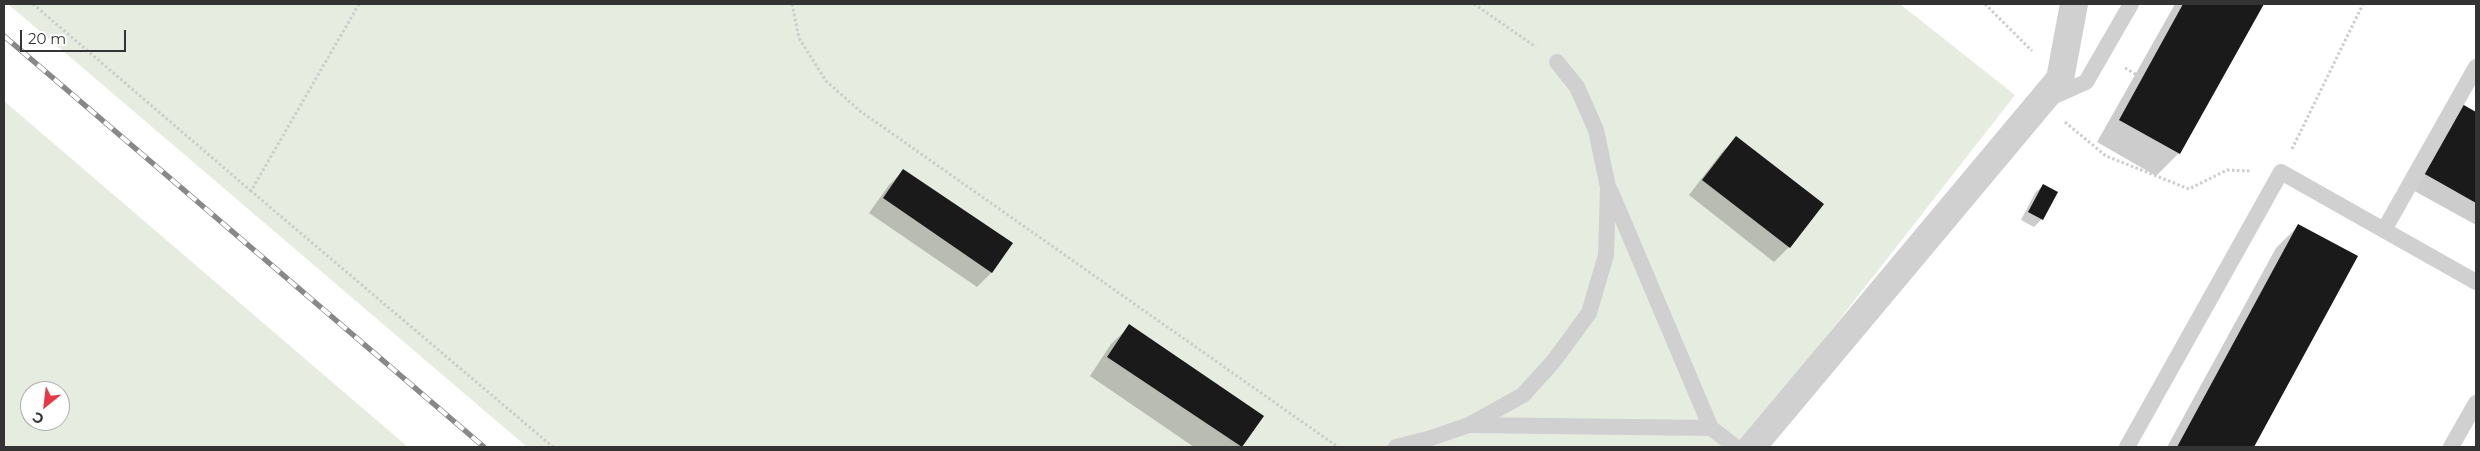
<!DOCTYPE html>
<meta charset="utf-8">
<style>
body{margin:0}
#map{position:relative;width:2480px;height:451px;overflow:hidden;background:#fff;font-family:Montserrat,sans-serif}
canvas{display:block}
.frame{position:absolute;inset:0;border:5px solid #333;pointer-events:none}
.north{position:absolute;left:20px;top:381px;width:50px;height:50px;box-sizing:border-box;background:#fff;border:1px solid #adadad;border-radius:50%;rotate:209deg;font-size:14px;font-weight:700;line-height:20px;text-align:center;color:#333}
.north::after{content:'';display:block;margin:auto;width:18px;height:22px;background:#e63946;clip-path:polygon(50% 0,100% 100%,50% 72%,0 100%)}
.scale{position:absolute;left:20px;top:30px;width:106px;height:22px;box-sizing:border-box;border:2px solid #333;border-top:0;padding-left:6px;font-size:15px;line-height:18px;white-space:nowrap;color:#333;-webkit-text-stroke:4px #fff;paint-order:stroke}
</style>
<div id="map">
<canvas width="2480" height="451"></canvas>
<div class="frame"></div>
<div class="north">С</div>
<div class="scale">20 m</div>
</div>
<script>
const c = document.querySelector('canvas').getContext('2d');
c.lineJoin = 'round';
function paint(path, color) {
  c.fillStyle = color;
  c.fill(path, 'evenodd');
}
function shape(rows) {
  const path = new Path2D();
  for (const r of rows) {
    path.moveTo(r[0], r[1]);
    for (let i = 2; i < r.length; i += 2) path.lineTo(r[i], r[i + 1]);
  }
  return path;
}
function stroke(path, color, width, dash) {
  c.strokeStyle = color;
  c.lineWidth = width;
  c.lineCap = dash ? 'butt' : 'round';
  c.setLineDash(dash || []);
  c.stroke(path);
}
paint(shape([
 [8,4,1900,4,2015,95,1740,447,527,447],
 [4,101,408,447,4,447],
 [30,391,60,391,60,421,30,421]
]), '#e6ecdf');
paint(shape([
 [2175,4,2262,4,2179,153,2156,176,2097,142],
 [2462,105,2476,113,2476,225,2409,188],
 [1736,138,1822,204,1789,247,1774,262,1689,195,1722,152],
 [904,170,1011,244,991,273,977,287,869,213,889,185],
 [2043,185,2042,219,2034,227,2021,220,2035,193],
 [2299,225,2356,257,2252,447,2167,447,2276,248],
 [1130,326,1262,416,1240,447,1194,447,1090,376,1111,344]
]), '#0003');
paint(shape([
 [2183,4,2264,4,2180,154,2119,120],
 [2462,104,2476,112,2476,203,2423,173],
 [1736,136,1824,204,1790,248,1702,180],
 [903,169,1013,243,992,273,883,198],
 [2043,184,2058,192,2043,220,2028,212],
 [2298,224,2358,256,2254,447,2177,447],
 [1129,324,1264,416,1242,447,1107,357]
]), '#1a1a1a');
stroke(shape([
 [33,4,251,191],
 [359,4,251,191,553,447],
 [792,4,799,38,826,81,860,111,1338,447],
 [1474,4,1536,47],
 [1985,4,2032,51],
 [2125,68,2142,78],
 [2065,122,2106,156,2189,189,2227,170,2250,171],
 [2292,149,2363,4]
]), '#cdcdcd', 3, [2.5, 2.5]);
stroke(shape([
 [2050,98,2086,82,2131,4],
 [1611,192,1711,428,1736,447],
 [2384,230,2476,67],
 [1471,425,1711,428],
 [1396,447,1428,439,1469,425,1523,395,1553,362,1589,313,1606,255,1608,187,1596,130,1577,87,1557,62],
 [2127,447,2281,172,2476,282],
 [2451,447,2476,403]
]), '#d0d0d0', 16);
stroke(shape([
 [1752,447,2060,79,2074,4]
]), '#d0d0d0', 28);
const rail = shape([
 [4,36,484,447]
]);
stroke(rail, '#888', 5.5);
stroke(rail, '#fff', 4, [11]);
</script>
